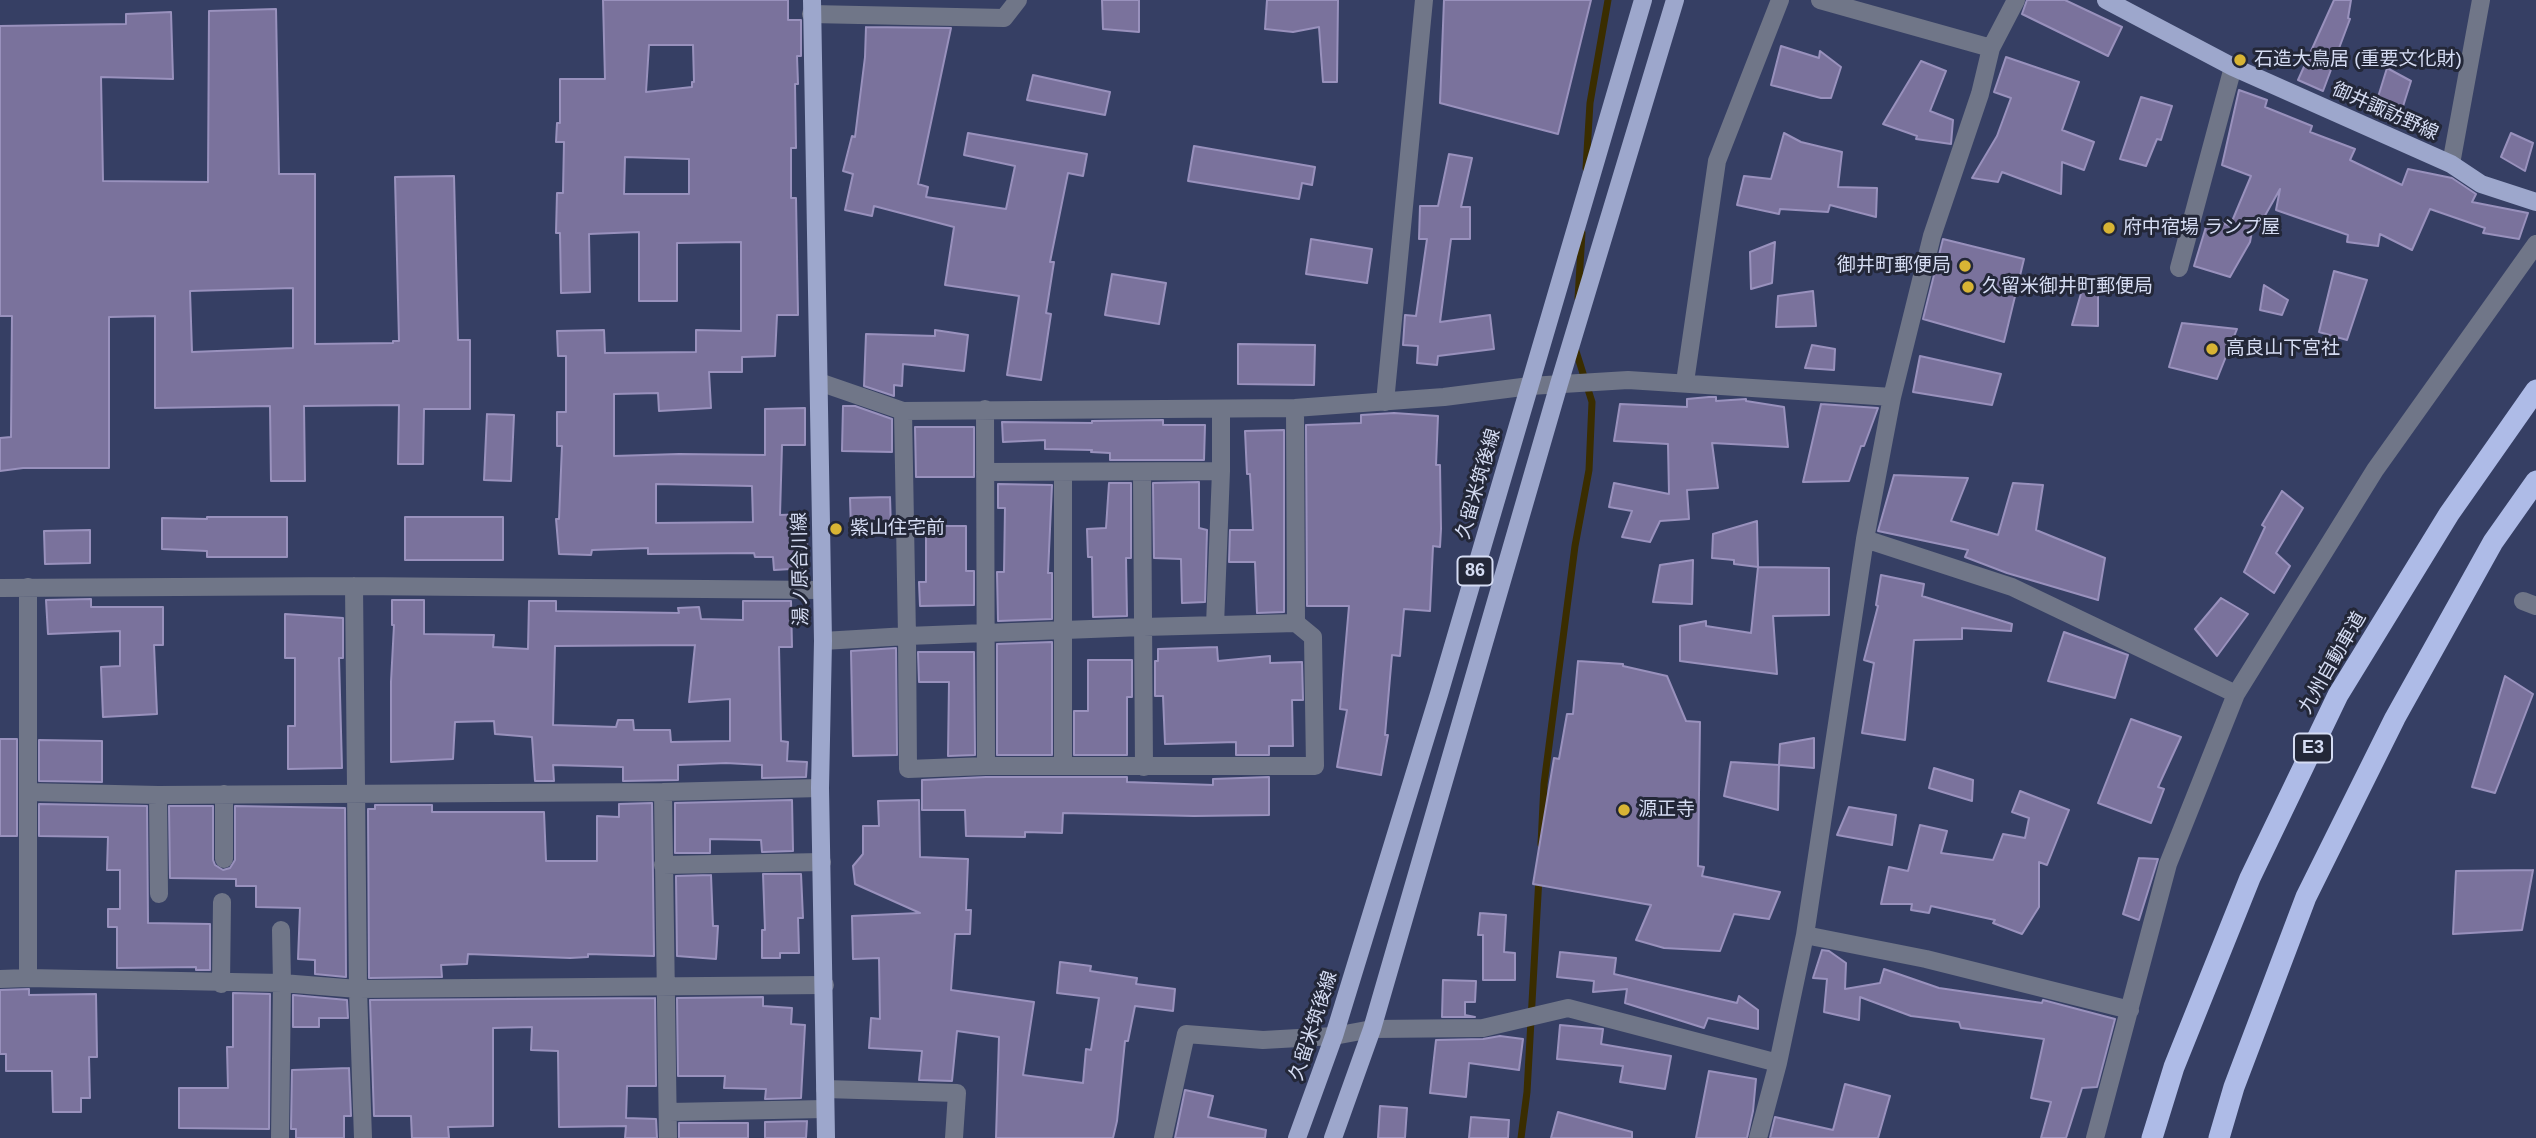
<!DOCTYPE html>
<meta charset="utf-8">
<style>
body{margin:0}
canvas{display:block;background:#363f64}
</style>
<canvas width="2536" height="1138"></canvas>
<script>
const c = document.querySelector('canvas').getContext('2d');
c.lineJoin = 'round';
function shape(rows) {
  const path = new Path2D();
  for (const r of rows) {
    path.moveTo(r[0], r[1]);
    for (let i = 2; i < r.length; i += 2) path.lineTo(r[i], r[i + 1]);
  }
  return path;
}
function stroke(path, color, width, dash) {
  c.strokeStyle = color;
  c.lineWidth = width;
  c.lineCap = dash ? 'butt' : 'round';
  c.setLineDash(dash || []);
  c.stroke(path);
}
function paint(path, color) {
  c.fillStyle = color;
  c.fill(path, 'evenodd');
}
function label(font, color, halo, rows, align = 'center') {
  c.font = font + ' Arial,"Noto Sans JP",sans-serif';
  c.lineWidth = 6;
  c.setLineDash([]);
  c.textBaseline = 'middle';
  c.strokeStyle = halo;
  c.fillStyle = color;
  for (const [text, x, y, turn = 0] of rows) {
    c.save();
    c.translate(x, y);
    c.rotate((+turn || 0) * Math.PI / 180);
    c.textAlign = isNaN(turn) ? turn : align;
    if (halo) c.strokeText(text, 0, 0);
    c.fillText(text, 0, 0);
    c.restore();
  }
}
stroke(shape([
 [1586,168,1590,103,1608,0],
 [1578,298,1582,233],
 [1541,844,1544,784,1575,546,1589,470,1592,402,1575,348],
 [1521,1138,1527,1092,1539,877]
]), '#3a2d00', 7);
const building = shape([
 [603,0,788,0,788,20,801,20,801,56,797,56,798,84,795,84,796,148,791,148,791,198,796,198,798,315,777,315,775,356,742,357,742,372,709,372,711,408,659,411,658,393,614,394,614,456,679,454,765,455,765,409,805,408,805,445,782,445,780,515,806,514,808,568,774,570,773,557,755,557,754,553,648,554,648,548,592,550,591,555,559,554,556,519,559,519,562,446,557,446,557,412,566,412,566,356,558,356,557,331,604,330,605,353,696,352,696,330,741,331,741,242,677,243,677,301,639,301,639,232,589,234,590,292,561,293,560,233,556,233,557,193,563,193,564,142,556,142,557,123,560,123,560,79,605,79,603,0],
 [649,45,693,45,694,82,692,82,692,87,646,92,649,45],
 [625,157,689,159,689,194,624,194,625,157],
 [656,484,752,486,753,522,656,523,656,484],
 [1102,0,1139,0,1139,32,1103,29,1102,0],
 [1267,0,1338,0,1337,82,1323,82,1319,27,1293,32,1265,29,1267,0],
 [1444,0,1591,0,1558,134,1440,103,1444,0],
 [2027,0,2065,0,2122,27,2108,56,2022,14,2027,0],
 [2334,0,2351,0,2348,18,2350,19,2323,91,2298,80,2334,0],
 [276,9,279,174,315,174,315,344,393,343,393,341,399,341,395,177,454,176,458,340,470,340,470,409,424,409,423,464,398,464,399,405,304,406,305,481,271,481,270,406,155,408,155,316,109,317,109,468,23,468,0,471,0,438,11,437,12,316,0,316,0,26,126,24,126,14,171,12,173,79,101,77,103,181,208,182,209,11,276,9],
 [293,288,293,348,192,352,190,291,293,288],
 [866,27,951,28,918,184,928,187,926,197,1006,209,1015,166,964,155,968,133,1087,154,1083,176,1068,173,1050,262,1054,262,1046,313,1051,314,1041,380,1007,375,1019,296,945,285,954,227,874,206,872,216,845,210,853,174,843,171,852,136,855,137,865,57,866,27],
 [1781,46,1819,58,1820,51,1841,67,1831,98,1821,98,1771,85,1781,46],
 [2006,57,2079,82,2062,130,2094,142,2084,170,2062,162,2061,194,2002,172,1998,182,1972,178,1997,136,2011,98,1994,92,2006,57],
 [1921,61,1946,71,1930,111,1953,120,1951,144,1916,139,1917,136,1883,124,1921,61],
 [2387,68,2411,81,2399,119,2374,110,2387,68],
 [1033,75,1110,92,1105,115,1027,100,1033,75],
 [2239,90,2267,100,2265,107,2312,126,2310,132,2355,149,2350,160,2402,185,2408,169,2452,178,2476,194,2472,202,2528,213,2519,239,2483,233,2485,228,2430,209,2412,250,2380,234,2378,246,2347,242,2348,235,2276,210,2280,189,2258,228,2252,231,2250,242,2230,277,2194,266,2209,217,2230,226,2251,176,2222,165,2239,90],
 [2141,97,2172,106,2161,140,2157,139,2146,166,2120,159,2141,97],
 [1784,133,1801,142,1842,152,1838,187,1877,188,1876,217,1830,205,1828,212,1780,209,1779,214,1737,205,1744,176,1771,179,1784,133],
 [2511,133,2533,143,2525,171,2501,157,2511,133],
 [1194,146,1315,167,1312,185,1302,183,1299,199,1188,181,1194,146],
 [1449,154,1472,158,1461,207,1470,207,1470,239,1451,239,1440,322,1490,315,1494,349,1438,356,1437,365,1417,363,1418,346,1403,345,1405,315,1416,316,1427,239,1419,239,1420,206,1438,206,1449,154],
 [1311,239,1372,249,1367,283,1306,274,1311,239],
 [1943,239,2024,259,2004,342,1923,319,1943,239],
 [1775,242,1772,283,1751,289,1750,252,1775,242],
 [2334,271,2367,280,2347,340,2319,332,2334,271],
 [1112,274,1166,283,1159,324,1105,315,1112,274],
 [2264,285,2288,300,2282,315,2260,310,2264,285],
 [2082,290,2098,291,2098,326,2072,325,2082,290],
 [1813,291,1816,326,1776,327,1778,296,1813,291],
 [2182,323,2237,329,2217,379,2169,367,2182,323],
 [935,330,968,335,964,371,903,364,902,386,894,385,894,396,864,386,866,334,935,336,935,330],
 [1238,344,1315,345,1314,385,1238,384,1238,344],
 [1812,345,1835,349,1834,370,1805,368,1812,345],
 [1920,356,2001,374,1992,405,1913,392,1920,356],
 [1709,397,1716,397,1716,401,1746,399,1746,401,1784,407,1788,447,1712,443,1718,488,1687,490,1689,519,1660,521,1650,542,1622,537,1632,511,1609,507,1614,483,1669,494,1668,444,1614,441,1620,404,1687,407,1687,399,1709,397],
 [1821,404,1878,408,1864,446,1861,446,1849,481,1803,482,1821,404],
 [843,406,855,406,892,419,892,452,842,451,843,406],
 [1394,413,1438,416,1436,465,1440,465,1441,529,1440,547,1433,546,1430,611,1404,609,1400,656,1392,655,1385,735,1388,735,1381,775,1337,767,1347,710,1340,709,1349,606,1307,606,1306,425,1361,423,1361,415,1394,413],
 [487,414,514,415,511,481,484,480,487,414],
 [1163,420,1163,425,1205,425,1204,460,1110,460,1110,453,1091,452,1092,450,1045,449,1045,440,1003,442,1002,422,1092,423,1092,421,1163,420],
 [915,427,974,427,974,477,916,477,915,427],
 [1284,430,1284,612,1257,613,1255,562,1229,562,1230,530,1253,530,1250,474,1247,474,1245,431,1284,430],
 [1894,475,1968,478,1951,521,1998,535,2013,483,2043,485,2036,530,2105,558,2098,600,2007,573,1965,557,1968,550,1878,531,1894,475],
 [1199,482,1199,528,1207,530,1205,602,1182,603,1181,559,1154,558,1153,483,1199,482],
 [1109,483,1131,483,1131,558,1126,558,1127,616,1093,617,1092,557,1088,557,1087,529,1106,528,1109,483],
 [998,484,1052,485,1048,573,1052,573,1052,619,998,621,997,572,1004,572,1005,508,998,508,998,484],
 [2282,491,2303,508,2276,553,2290,566,2274,593,2244,572,2265,527,2262,525,2282,491],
 [890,497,891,528,851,529,850,498,890,497],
 [207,517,287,517,287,557,207,557,207,551,162,549,162,518,207,519,207,517],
 [405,517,503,517,503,560,405,560,405,517],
 [1757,521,1758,567,1734,564,1734,560,1712,558,1713,534,1757,521],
 [926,526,966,526,966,571,974,571,974,605,920,606,919,582,926,582,926,526],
 [90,530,90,563,45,564,44,531,90,530],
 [1693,560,1692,604,1653,602,1660,565,1693,560],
 [1758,567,1829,568,1829,615,1773,616,1777,674,1680,661,1680,626,1706,621,1706,626,1751,633,1758,567],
 [1881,575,1924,584,1922,596,2012,624,2011,631,1962,628,1962,639,1914,640,1905,740,1862,733,1874,663,1864,660,1878,606,1876,605,1881,575],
 [2221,598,2248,614,2217,656,2195,629,2221,598],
 [91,599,91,607,163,607,163,645,154,645,157,714,103,717,101,667,120,666,120,631,48,634,46,600,91,599],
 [392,600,424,600,424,634,494,635,493,647,528,649,529,601,556,601,556,611,679,613,678,608,699,607,701,619,743,620,743,601,791,601,792,647,779,647,781,741,788,742,787,761,807,762,806,777,762,778,762,765,726,763,678,765,678,780,623,781,623,767,553,765,554,781,535,781,532,737,495,734,494,721,455,722,453,759,391,762,391,682,394,625,392,625,392,600],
 [695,645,689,702,730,699,730,741,671,742,670,730,634,730,633,720,618,720,616,727,553,725,555,646,695,645],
 [285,614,343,618,343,658,339,658,342,768,288,769,288,726,295,726,295,658,285,658,285,614],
 [2064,632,2128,655,2115,698,2048,681,2064,632],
 [1052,642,1052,755,997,755,997,644,1052,642],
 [1217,647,1218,661,1270,656,1270,663,1302,662,1303,700,1292,700,1293,746,1269,746,1269,755,1236,755,1236,742,1165,744,1163,696,1155,696,1155,661,1158,661,1158,649,1217,647],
 [896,648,897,755,853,756,851,651,896,648],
 [918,652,974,652,975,755,948,756,949,682,919,682,918,652],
 [1088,660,1132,660,1132,697,1127,697,1127,755,1074,755,1074,711,1088,711,1088,660],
 [1578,661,1623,664,1623,666,1667,676,1686,721,1700,722,1698,866,1704,867,1702,876,1780,892,1769,919,1734,914,1720,951,1664,948,1636,940,1651,905,1533,884,1554,758,1559,759,1567,714,1573,714,1578,661],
 [2505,676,2533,694,2495,793,2472,787,2505,676],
 [2131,719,2181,737,2158,787,2164,789,2151,823,2098,803,2131,719],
 [1814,738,1814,768,1779,765,1780,744,1814,738],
 [0,739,17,739,17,836,0,836,0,739],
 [39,740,102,741,102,782,39,781,39,740],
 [1731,762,1779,765,1778,810,1724,796,1731,762],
 [1934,768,1973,780,1972,801,1929,788,1934,768],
 [986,777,1127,777,1127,782,1213,785,1213,779,1269,777,1269,815,1194,816,1063,813,1062,833,1025,832,1025,837,966,836,965,810,922,810,922,780,986,777],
 [2020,791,2069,810,2047,865,2039,862,2039,907,2022,934,1993,923,1995,920,1931,906,1929,913,1911,910,1912,904,1881,904,1889,867,1908,871,1920,825,1947,831,1941,853,1993,860,2003,834,2025,838,2029,818,2012,812,2020,791],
 [792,800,793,851,762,852,761,840,710,839,710,853,675,853,675,803,792,800],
 [919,800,920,857,968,859,966,910,971,910,970,934,955,934,951,990,1034,1002,1023,1075,1083,1083,1086,1049,1091,1050,1099,998,1057,993,1060,962,1091,966,1090,971,1137,978,1136,984,1175,989,1173,1011,1135,1006,1128,1041,1125,1041,1117,1121,1113,1138,996,1138,999,1037,957,1031,952,1081,919,1080,922,1051,869,1048,871,1018,880,1019,879,958,853,959,852,916,920,913,855,884,853,866,863,854,863,826,879,826,878,801,919,800],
 [652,803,654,956,588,954,588,957,570,958,468,954,467,964,441,965,442,977,369,978,368,809,375,809,375,805,432,805,432,812,544,812,546,861,597,861,597,816,619,817,619,804,652,803],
 [39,804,147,806,148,923,210,924,210,970,196,970,196,967,117,968,117,927,108,927,108,909,120,909,120,870,107,870,108,837,39,836,39,804],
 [169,806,213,806,213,860,215,865,223,870,230,868,235,860,235,806,345,808,346,977,315,974,315,960,298,959,300,908,256,907,256,886,236,886,236,879,170,878,169,806],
 [1849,807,1896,815,1892,845,1837,835,1849,807],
 [2139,858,2158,859,2139,920,2123,914,2139,858],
 [2533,870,2522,930,2453,934,2456,871,2533,870],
 [763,874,801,874,803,918,798,918,799,953,780,953,780,958,762,958,762,930,765,930,763,874],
 [711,875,713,926,718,926,716,959,677,956,676,876,711,875],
 [1480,913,1506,915,1504,952,1515,953,1515,980,1483,980,1483,935,1478,935,1480,913],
 [1822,950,1829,951,1846,963,1845,989,1880,983,1884,969,1939,988,2042,1003,2043,1000,2115,1019,2097,1087,2082,1088,2066,1138,2041,1138,2051,1102,2031,1098,2044,1039,1961,1028,1959,1022,1911,1016,1860,997,1859,1020,1824,1012,1827,979,1813,978,1822,950],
 [1560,952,1616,958,1614,974,1737,1003,1739,996,1758,1010,1758,1029,1708,1018,1704,1028,1625,1003,1627,989,1593,992,1594,981,1557,977,1560,952],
 [1443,980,1476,981,1475,1002,1465,1002,1465,1015,1475,1017,1442,1017,1443,980],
 [29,989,29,995,96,994,97,1057,89,1057,90,1098,81,1098,81,1112,53,1112,52,1071,6,1071,6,1054,0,1054,0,990,29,989],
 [233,993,270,994,269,1129,179,1128,179,1088,228,1088,227,1047,233,1047,233,993],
 [293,995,347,1000,348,1018,319,1018,319,1027,293,1027,293,995],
 [763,997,763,1006,792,1008,791,1024,805,1025,801,1098,765,1099,766,1089,724,1088,725,1076,678,1076,677,998,763,997],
 [655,998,656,1086,627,1086,626,1118,656,1119,657,1138,625,1138,626,1126,559,1127,558,1051,531,1050,532,1027,493,1028,493,1126,448,1127,449,1138,412,1138,411,1116,374,1116,370,1000,655,998],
 [1560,1025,1603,1029,1601,1044,1671,1056,1665,1089,1620,1082,1623,1066,1557,1059,1560,1025],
 [1500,1036,1523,1039,1519,1070,1469,1063,1466,1097,1430,1093,1436,1040,1483,1039,1500,1036],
 [349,1068,351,1116,344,1116,344,1138,296,1138,296,1129,291,1129,292,1070,349,1068],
 [1709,1071,1756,1079,1753,1111,1747,1138,1696,1138,1709,1071],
 [1845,1084,1890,1096,1878,1138,1770,1138,1775,1117,1833,1130,1845,1084],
 [1185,1090,1213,1096,1208,1117,1266,1130,1265,1138,1175,1138,1185,1090],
 [1380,1106,1407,1108,1405,1138,1378,1138,1380,1106],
 [1558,1112,1632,1132,1632,1138,1551,1138,1558,1112],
 [1471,1117,1509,1120,1508,1138,1469,1138,1471,1117],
 [807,1121,806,1138,765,1138,765,1122,807,1121],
 [679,1123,748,1123,748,1138,679,1138,679,1123]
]);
paint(building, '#7a729c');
stroke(building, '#9991bd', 2);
stroke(shape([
 [1820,0,1991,48],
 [811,14,1004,18,1018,0],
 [2451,164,2481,0],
 [2179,268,2233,67],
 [819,382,903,411,1295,408,1444,397,1530,386,1628,380,1892,397],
 [1685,382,1717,161,1780,0],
 [1385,402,1424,0],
 [1295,408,1296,623],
 [985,409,986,766],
 [985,472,1221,471,1221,409],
 [1063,472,1063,766],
 [1142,472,1144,767],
 [1865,539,2012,587,2236,694],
 [354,586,358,989,363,1138],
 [28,587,28,978,282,983,358,989,825,985],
 [0,588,354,586,822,590],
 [2523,601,2536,606],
 [1215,625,1221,471],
 [823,641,907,636,1143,627,1296,623,1313,637,1315,766,986,766,908,769,907,636,903,411],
 [28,792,158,795,663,792,820,788],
 [663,792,668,1138],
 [224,794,224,859],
 [158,795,159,894],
 [663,865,822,862],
 [1805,935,1926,959,2130,1010],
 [0,979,28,978],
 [221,984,222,902],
 [825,1089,957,1093,954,1138],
 [669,1112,825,1109],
 [280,1138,282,983,281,930],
 [1163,1138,1186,1034,1263,1040,1334,1036,1372,1029,1483,1028,1568,1008,1778,1063],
 [1758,1138,1778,1063,1805,935,1865,539,1892,397,1932,236,1980,94,1991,48,2016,0],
 [2095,1138,2168,864,2236,694,2375,470,2536,244]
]), '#707688', 18);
stroke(shape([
 [812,0,823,641,820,788,826,1138],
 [2106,0,2233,67,2451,164,2481,184,2536,202],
 [1297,1138,1334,1036,1439,694,1643,0],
 [1333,1138,1372,1029,1559,384,1675,0]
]), '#9da7cc', 18);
stroke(shape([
 [2152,1138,2174,1067,2250,878,2338,695,2449,514,2536,390],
 [2219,1138,2234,1087,2306,897,2395,718,2493,542,2536,481]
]), '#aebbe7', 21);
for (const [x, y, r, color] of [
 [2240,60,7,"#d8b434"],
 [2109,228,7,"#d8b434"],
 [1965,266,7,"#d8b434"],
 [1968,287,7,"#d8b434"],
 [2212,349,7,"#d8b434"],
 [836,529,7,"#d8b434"],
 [1624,810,7,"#d8b434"]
]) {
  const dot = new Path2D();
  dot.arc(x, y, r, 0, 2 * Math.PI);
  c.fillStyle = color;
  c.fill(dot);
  stroke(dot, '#232738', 2.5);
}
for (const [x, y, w] of [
 [1475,571,35],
 [2313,748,38]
]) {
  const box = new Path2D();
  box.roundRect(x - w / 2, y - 14.5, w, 29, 5);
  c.fillStyle = '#232738';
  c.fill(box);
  stroke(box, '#d5dcf3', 2);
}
label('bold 18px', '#d5dcf3', null, [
 ["86",1475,571],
 ["E3",2313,748]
]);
label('19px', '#d5dcf3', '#232738', [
 ["石造大鳥居 (重要文化財)",2254,60],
 ["府中宿場 ランプ屋",2123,228],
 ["御井町郵便局",1951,266,"right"],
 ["久留米御井町郵便局",1982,287],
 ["高良山下宮社",2226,349],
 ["紫山住宅前",850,529],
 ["源正寺",1638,810]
], 'left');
label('19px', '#d5dcf3', '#232738', [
 ["御井諏訪野線",2385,112,24],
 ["久留米筑後線",1479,484,-74],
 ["湯ノ原合川線",801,569,-91],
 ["九州自動車道",2333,663,-60],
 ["久留米筑後線",1314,1026,-72]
]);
</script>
